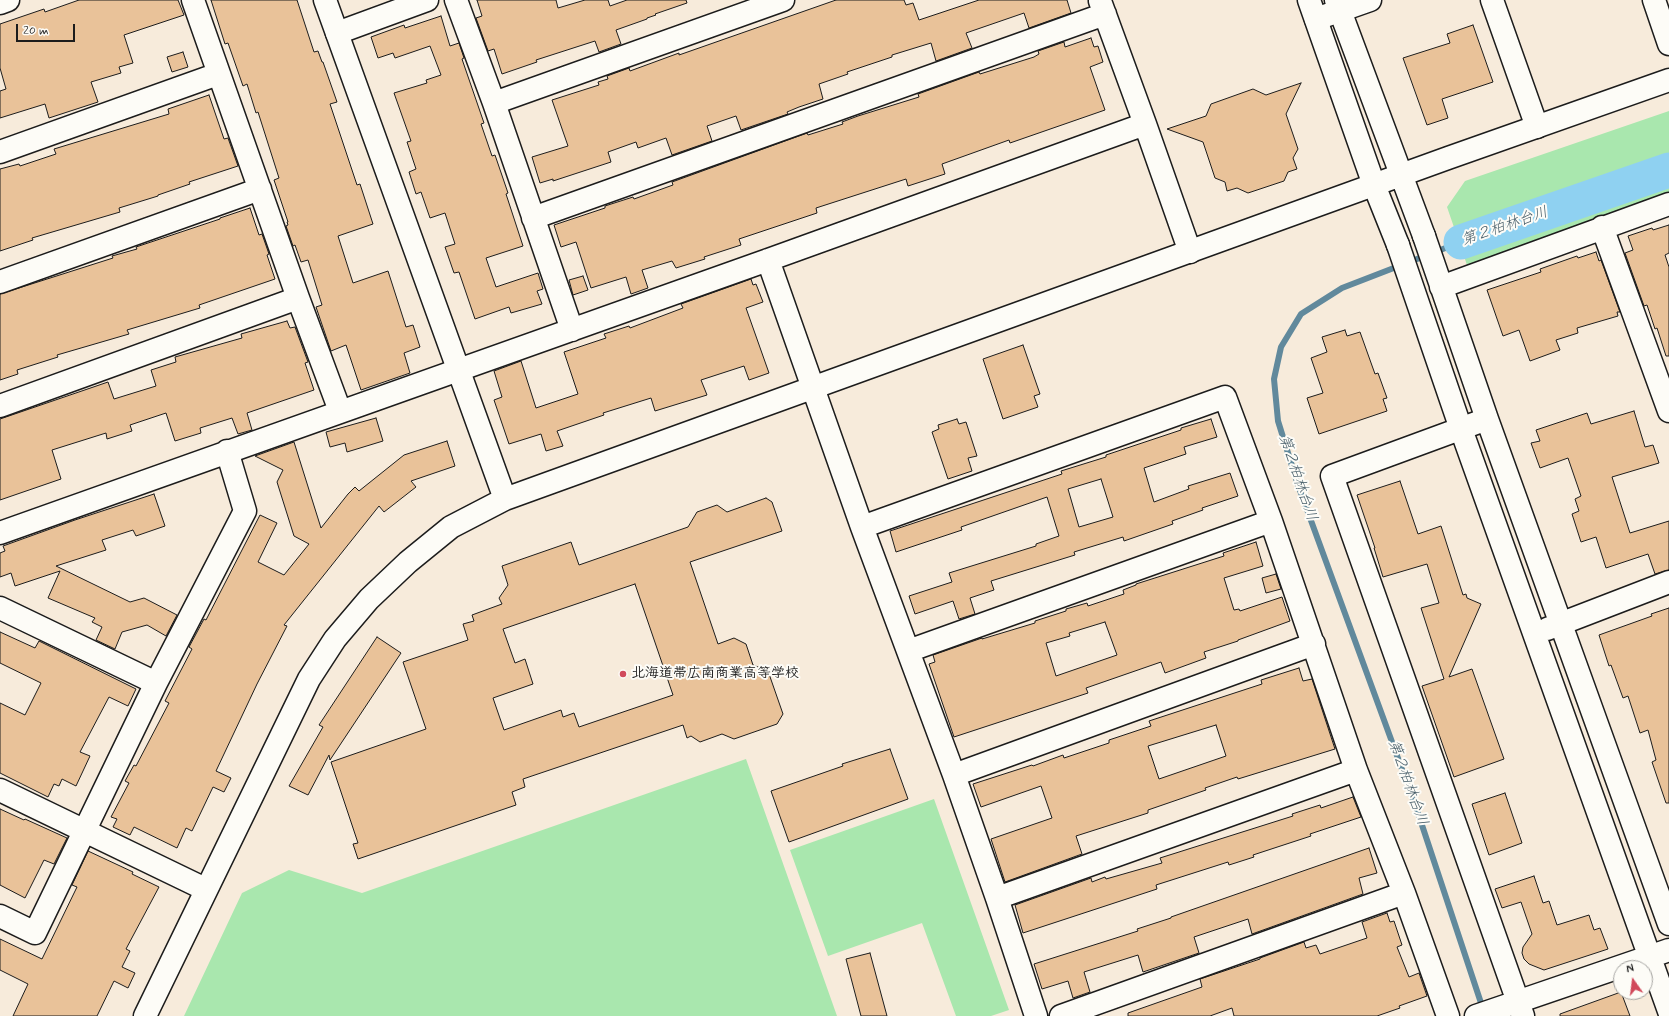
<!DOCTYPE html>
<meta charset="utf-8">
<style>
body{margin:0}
#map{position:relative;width:1669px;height:1016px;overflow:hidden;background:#f7ebdb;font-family:Mynerve,sans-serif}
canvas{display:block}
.north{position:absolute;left:1613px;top:960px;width:40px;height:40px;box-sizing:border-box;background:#fdfcf7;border:1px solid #a3a29f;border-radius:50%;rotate:346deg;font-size:11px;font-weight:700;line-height:16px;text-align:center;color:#1c1c1c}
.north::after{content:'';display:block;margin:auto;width:14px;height:18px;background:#d1495b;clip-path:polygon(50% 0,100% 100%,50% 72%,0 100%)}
.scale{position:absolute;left:16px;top:24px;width:59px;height:18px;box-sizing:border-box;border:2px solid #1c1c1c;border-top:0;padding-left:5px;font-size:12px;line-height:14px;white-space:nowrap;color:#1c1c1c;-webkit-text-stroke:3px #fdfcf7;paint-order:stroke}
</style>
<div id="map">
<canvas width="1669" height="1016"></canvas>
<div class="north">N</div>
<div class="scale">20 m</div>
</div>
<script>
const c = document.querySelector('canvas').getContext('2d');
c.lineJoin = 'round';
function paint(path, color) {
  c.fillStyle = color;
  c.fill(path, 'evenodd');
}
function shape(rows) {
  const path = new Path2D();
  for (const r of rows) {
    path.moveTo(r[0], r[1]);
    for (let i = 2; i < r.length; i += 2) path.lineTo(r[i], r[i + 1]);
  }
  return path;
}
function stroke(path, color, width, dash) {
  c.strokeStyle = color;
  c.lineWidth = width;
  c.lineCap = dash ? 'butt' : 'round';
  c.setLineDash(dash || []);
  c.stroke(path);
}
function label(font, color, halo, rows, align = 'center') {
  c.font = font + ' Mynerve,"Klee One",sans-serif';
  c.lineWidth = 4;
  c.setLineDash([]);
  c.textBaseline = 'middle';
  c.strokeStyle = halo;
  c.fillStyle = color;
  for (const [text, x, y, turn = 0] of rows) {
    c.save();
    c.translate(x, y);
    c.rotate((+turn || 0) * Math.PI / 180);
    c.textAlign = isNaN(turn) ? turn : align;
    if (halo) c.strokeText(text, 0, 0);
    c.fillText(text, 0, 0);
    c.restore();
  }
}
paint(shape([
 [1669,111,1669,196,1467,265,1447,207,1465,181],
 [746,759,837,1016,184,1016,242,893,289,870,362,893],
 [934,799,1009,1010,991,1016,956,1016,922,923,828,956,790,850]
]), '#a9e7ae');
stroke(shape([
 [1461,242,1342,288,1301,314,1281,347,1274,379,1278,421,1298,485,1418,813,1483,1009]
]), '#61899c', 6);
stroke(shape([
 [1461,242,1669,170]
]), '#8fd1f1', 35);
const building = shape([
 [79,0,178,0,184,15,124,35,133,63,119,67,121,73,91,82,98,102,49,118,45,104,0,118,0,91,6,89,0,68,0,24,44,9,45,12,79,0],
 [211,0,297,0,314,52,318,51,322,62,323,62,337,102,330,104,357,185,360,184,373,224,338,236,353,283,388,271,406,327,413,325,420,347,404,353,410,373,361,390,346,345,331,351,316,307,322,305,308,260,301,262,295,245,293,246,286,226,288,225,287,222,288,222,274,180,279,178,258,112,256,113,247,84,243,86,228,43,225,44,211,0],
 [477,0,556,0,558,8,585,0,608,0,610,6,627,0,686,0,687,3,655,14,656,15,647,18,647,19,616,30,621,44,599,52,595,41,536,60,537,62,502,74,494,49,488,51,476,18,482,16,477,0],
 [836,0,904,0,906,5,913,3,919,20,979,0,1067,0,1071,13,1029,28,1024,13,966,33,972,48,936,61,931,43,892,55,892,57,847,72,848,74,819,84,823,99,799,107,787,112,788,114,741,130,736,116,707,126,712,141,672,155,666,138,638,148,636,142,608,152,611,162,553,181,553,179,540,183,532,157,568,146,552,100,599,85,598,82,608,79,607,76,629,68,630,71,679,53,679,55,836,0],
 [441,16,450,46,459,43,464,58,462,59,463,62,484,123,481,124,492,156,495,155,508,193,506,194,523,246,486,258,496,287,538,273,543,289,537,291,542,304,511,313,509,307,475,319,459,272,454,273,445,247,455,244,445,213,430,218,421,192,416,194,409,172,416,169,407,142,411,141,394,93,427,83,426,80,441,75,430,46,395,58,393,53,378,58,371,37,404,25,405,28,441,16],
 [1473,25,1493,82,1442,99,1448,118,1427,125,1403,58,1450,43,1447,34,1473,25],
 [1091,38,1094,47,1098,46,1103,62,1090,67,1105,110,1010,143,1009,140,942,164,945,174,908,186,906,179,816,208,817,213,739,239,741,245,704,257,705,259,676,268,672,261,642,270,648,288,631,294,626,277,591,288,576,242,561,247,554,225,605,208,605,206,633,197,634,199,673,185,672,182,807,133,808,135,843,124,842,122,858,116,919,97,918,94,979,72,980,74,1034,57,1039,54,1038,51,1064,42,1065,47,1091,38],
 [183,52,188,67,172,72,167,57,183,52],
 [1301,83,1286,114,1298,149,1293,158,1297,169,1288,172,1284,181,1248,193,1237,188,1227,191,1225,182,1215,178,1203,142,1167,129,1206,116,1211,104,1253,89,1266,95,1301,83],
 [209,95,224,139,228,138,238,166,189,182,190,184,158,195,158,196,119,208,120,212,32,238,33,240,0,251,0,169,19,164,20,166,56,154,54,149,169,114,168,109,209,95],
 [250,208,259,235,262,234,269,254,267,255,275,279,199,305,200,308,127,330,129,334,57,355,58,357,17,370,18,374,0,380,0,294,113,258,112,256,137,249,136,247,220,219,220,218,250,208],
 [1669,225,1669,253,1665,255,1669,267,1669,356,1666,356,1657,328,1655,329,1647,305,1644,306,1625,253,1633,250,1628,236,1652,228,1653,230,1669,225],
 [1596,252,1599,261,1601,260,1620,312,1617,312,1618,316,1577,328,1578,333,1556,340,1560,350,1530,361,1519,330,1503,336,1487,290,1541,272,1540,269,1577,256,1578,258,1596,252],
 [583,276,588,290,573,295,569,280,583,276],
 [751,279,753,285,756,284,763,302,746,308,769,373,749,380,744,366,701,380,707,395,655,411,651,398,603,413,604,415,557,431,563,446,546,451,541,434,509,444,494,400,502,397,494,371,521,361,536,408,578,394,564,352,606,338,604,334,629,326,630,328,683,308,681,304,751,279],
 [287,321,290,328,295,327,308,362,305,363,314,390,247,413,252,430,238,434,232,418,200,428,201,433,175,441,166,413,130,425,132,431,107,439,106,433,52,450,61,479,0,500,0,419,108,382,114,399,156,386,151,370,176,362,175,357,242,338,241,334,287,321],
 [1345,330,1347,336,1360,332,1375,374,1378,373,1387,398,1383,399,1387,411,1319,434,1307,398,1323,393,1311,358,1327,352,1322,337,1345,330],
 [1023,345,1040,394,1034,396,1038,407,1003,419,983,359,1023,345],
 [1634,411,1645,447,1653,445,1659,463,1612,477,1630,533,1669,521,1669,570,1655,574,1648,554,1606,568,1596,537,1581,542,1572,514,1579,511,1575,499,1581,496,1568,458,1540,468,1531,443,1540,441,1536,430,1587,413,1591,424,1634,411],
 [376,418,383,441,347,452,345,443,330,447,326,432,376,418],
 [957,419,959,424,966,422,977,456,968,458,972,471,948,479,932,432,939,429,938,425,957,419],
 [1211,419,1217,437,1184,447,1186,454,1144,468,1154,502,1189,489,1188,486,1230,473,1238,496,1202,508,1203,510,1172,521,1173,524,1124,541,1123,537,1074,552,1075,555,991,581,994,590,970,598,975,614,959,619,953,601,915,614,909,596,952,582,949,573,1036,546,1036,544,1059,536,1047,497,961,527,962,530,896,552,890,531,1062,474,1061,471,1106,457,1106,455,1181,430,1181,428,1211,419],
 [1101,479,1113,517,1079,527,1068,489,1101,479],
 [447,441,455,466,411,481,416,487,384,512,379,506,284,625,287,626,257,684,216,771,231,778,224,792,213,787,192,831,186,828,177,848,134,827,130,835,113,827,117,819,111,817,129,783,125,781,134,765,136,766,169,703,165,701,192,649,189,647,204,619,206,620,260,515,277,523,258,562,284,575,309,544,294,536,277,482,283,470,255,456,294,442,321,528,348,494,355,487,359,491,404,455,447,441],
 [1400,481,1418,534,1441,526,1463,595,1466,594,1467,598,1481,604,1449,677,1472,669,1504,759,1454,777,1422,686,1444,679,1421,608,1439,603,1427,564,1383,577,1374,548,1375,548,1357,495,1400,481],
 [154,494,165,526,136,536,133,530,102,540,106,550,56,566,130,602,144,598,177,615,166,636,147,625,122,632,115,649,96,640,102,627,92,622,95,618,48,598,60,571,15,586,11,573,0,577,0,553,5,551,3,546,75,520,154,494],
 [766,498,772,502,782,531,690,562,718,644,734,638,746,644,753,665,768,671,783,714,777,724,734,739,722,734,700,742,691,736,687,738,683,725,523,779,525,787,512,792,516,805,358,859,353,844,358,843,331,762,426,729,403,662,468,640,463,624,474,621,472,615,502,604,499,598,508,585,502,566,571,542,579,565,688,527,697,512,717,505,727,512,766,498],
 [635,584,673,695,579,727,574,713,563,717,561,710,504,730,493,698,533,684,525,659,515,663,503,629,635,584],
 [1256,542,1263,566,1224,578,1234,610,1239,609,1240,611,1282,597,1290,621,1238,640,1238,641,1204,652,1206,658,1165,673,1161,662,1086,688,1088,693,954,737,929,664,935,662,933,655,982,638,982,639,1035,623,1035,621,1066,611,1066,609,1087,603,1088,606,1124,594,1123,590,1136,585,1136,584,1224,556,1223,553,1256,542],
 [1105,622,1117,655,1056,676,1046,643,1070,636,1069,633,1105,622],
 [1276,574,1281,589,1266,593,1262,578,1276,574],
 [1669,608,1669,803,1666,803,1652,762,1656,760,1648,730,1640,733,1628,696,1623,698,1611,665,1609,666,1599,635,1652,616,1651,614,1669,608],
 [0,632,35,648,39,641,136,689,128,706,109,697,80,752,90,756,76,786,62,779,59,786,54,784,48,797,0,773,0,703,25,715,41,683,0,663,0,632],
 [377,637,401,653,330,760,329,755,308,795,289,786,323,727,319,725,377,637],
 [1299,668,1303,681,1312,679,1335,749,1238,779,1237,777,1205,788,1206,790,1148,810,1148,813,1076,836,1082,854,1005,882,991,839,1052,818,1041,786,981,807,973,784,1032,765,1033,766,1063,755,1064,758,1109,743,1109,740,1151,726,1149,721,1262,684,1261,680,1299,668],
 [1216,725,1226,756,1159,779,1148,746,1216,725],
 [890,749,908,799,789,842,771,791,843,766,842,764,890,749],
 [1505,793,1522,843,1489,855,1472,804,1505,793],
 [1353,797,1361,817,1310,834,1311,836,1253,855,1254,857,1229,865,1228,862,1156,885,1157,889,1023,933,1015,905,1091,878,1092,882,1105,877,1106,879,1162,863,1160,858,1293,816,1292,814,1320,805,1321,808,1353,797],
 [0,809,24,820,25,819,67,838,54,864,44,860,25,898,0,885,0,809],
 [1369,848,1377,873,1359,878,1363,894,1252,934,1248,919,1194,937,1199,953,1143,972,1138,955,1084,972,1090,992,1073,998,1068,981,1042,989,1034,964,1138,931,1137,929,1171,918,1171,917,1369,848],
 [88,851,133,872,132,874,159,887,126,949,130,951,122,967,135,973,128,988,114,981,97,1016,13,1016,28,984,0,970,0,939,42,959,77,887,72,885,88,851],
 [1534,876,1543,903,1549,901,1557,925,1589,915,1594,930,1600,928,1608,949,1544,970,1529,964,1524,959,1522,953,1523,947,1532,934,1521,902,1502,908,1495,889,1534,876],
 [1387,913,1390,922,1394,921,1402,945,1397,947,1409,977,1419,973,1427,996,1399,1006,1400,1008,1377,1016,1234,1016,1232,1008,1210,1016,1128,1016,1128,1013,1202,987,1200,979,1260,959,1260,958,1304,942,1306,948,1316,945,1320,954,1367,938,1362,922,1387,913],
 [870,953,887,1016,861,1016,846,959,870,953],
 [1621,992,1630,1016,1560,1016,1560,1014,1621,992]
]);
paint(building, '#e9c299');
stroke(building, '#1c1c1c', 1);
const minor = shape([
 [193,0,298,298,340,411],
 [456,0,494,103,572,330],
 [1492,0,1537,127],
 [1654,0,1669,44],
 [1100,1,1145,124,1190,252],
 [0,3,8,0],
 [1316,19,1370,0],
 [337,33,427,0],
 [494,103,783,0],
 [0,152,218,74],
 [533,218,1105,14],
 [1602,227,1669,411],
 [1424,236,1487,419,1669,924],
 [1398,245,1461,429,1669,1011],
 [768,260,862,527,954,775,997,898,1036,1016],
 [0,282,260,189],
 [1441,287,1669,204],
 [0,406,298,298],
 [1487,419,1332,476,1523,1016],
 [862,527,1225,397,1271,521,1356,770,1404,893,1448,1016],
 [0,533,768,260,1145,124],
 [0,608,156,683],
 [1547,629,1669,582],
 [908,651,1271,521],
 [954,775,1314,644],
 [0,790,205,889],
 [997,898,1356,770],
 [0,916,35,933,156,683,245,511,227,451],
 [1061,1016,1404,893],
 [1476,1016,1669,950]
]);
const tertiary = shape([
 [325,0,505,499],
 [1309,0,1374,185,1398,245],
 [1336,0,1424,236],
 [145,1016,309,679,335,639,369,599,408,562,451,527,505,499,1448,158,1669,80]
]);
stroke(minor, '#1c1c1c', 25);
stroke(tertiary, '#1c1c1c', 25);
stroke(minor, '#fdfcf7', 22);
stroke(tertiary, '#fdfcf7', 22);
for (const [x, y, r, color] of [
 [623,674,4,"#d1495b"]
]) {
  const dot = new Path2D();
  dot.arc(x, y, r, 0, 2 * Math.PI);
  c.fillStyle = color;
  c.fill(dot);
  stroke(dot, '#fdfcf7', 1.5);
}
label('bold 14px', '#1c1c1c', '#fdfcf7', [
 ["北海道帯広南商業高等学校",631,674]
], 'left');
label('italic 15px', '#445b67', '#fdfcf7', [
 ["第２柏林台川",1505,227,-19],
 ["第２柏林台川",1297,478,71],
 ["第２柏林台川",1407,783,70]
]);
</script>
